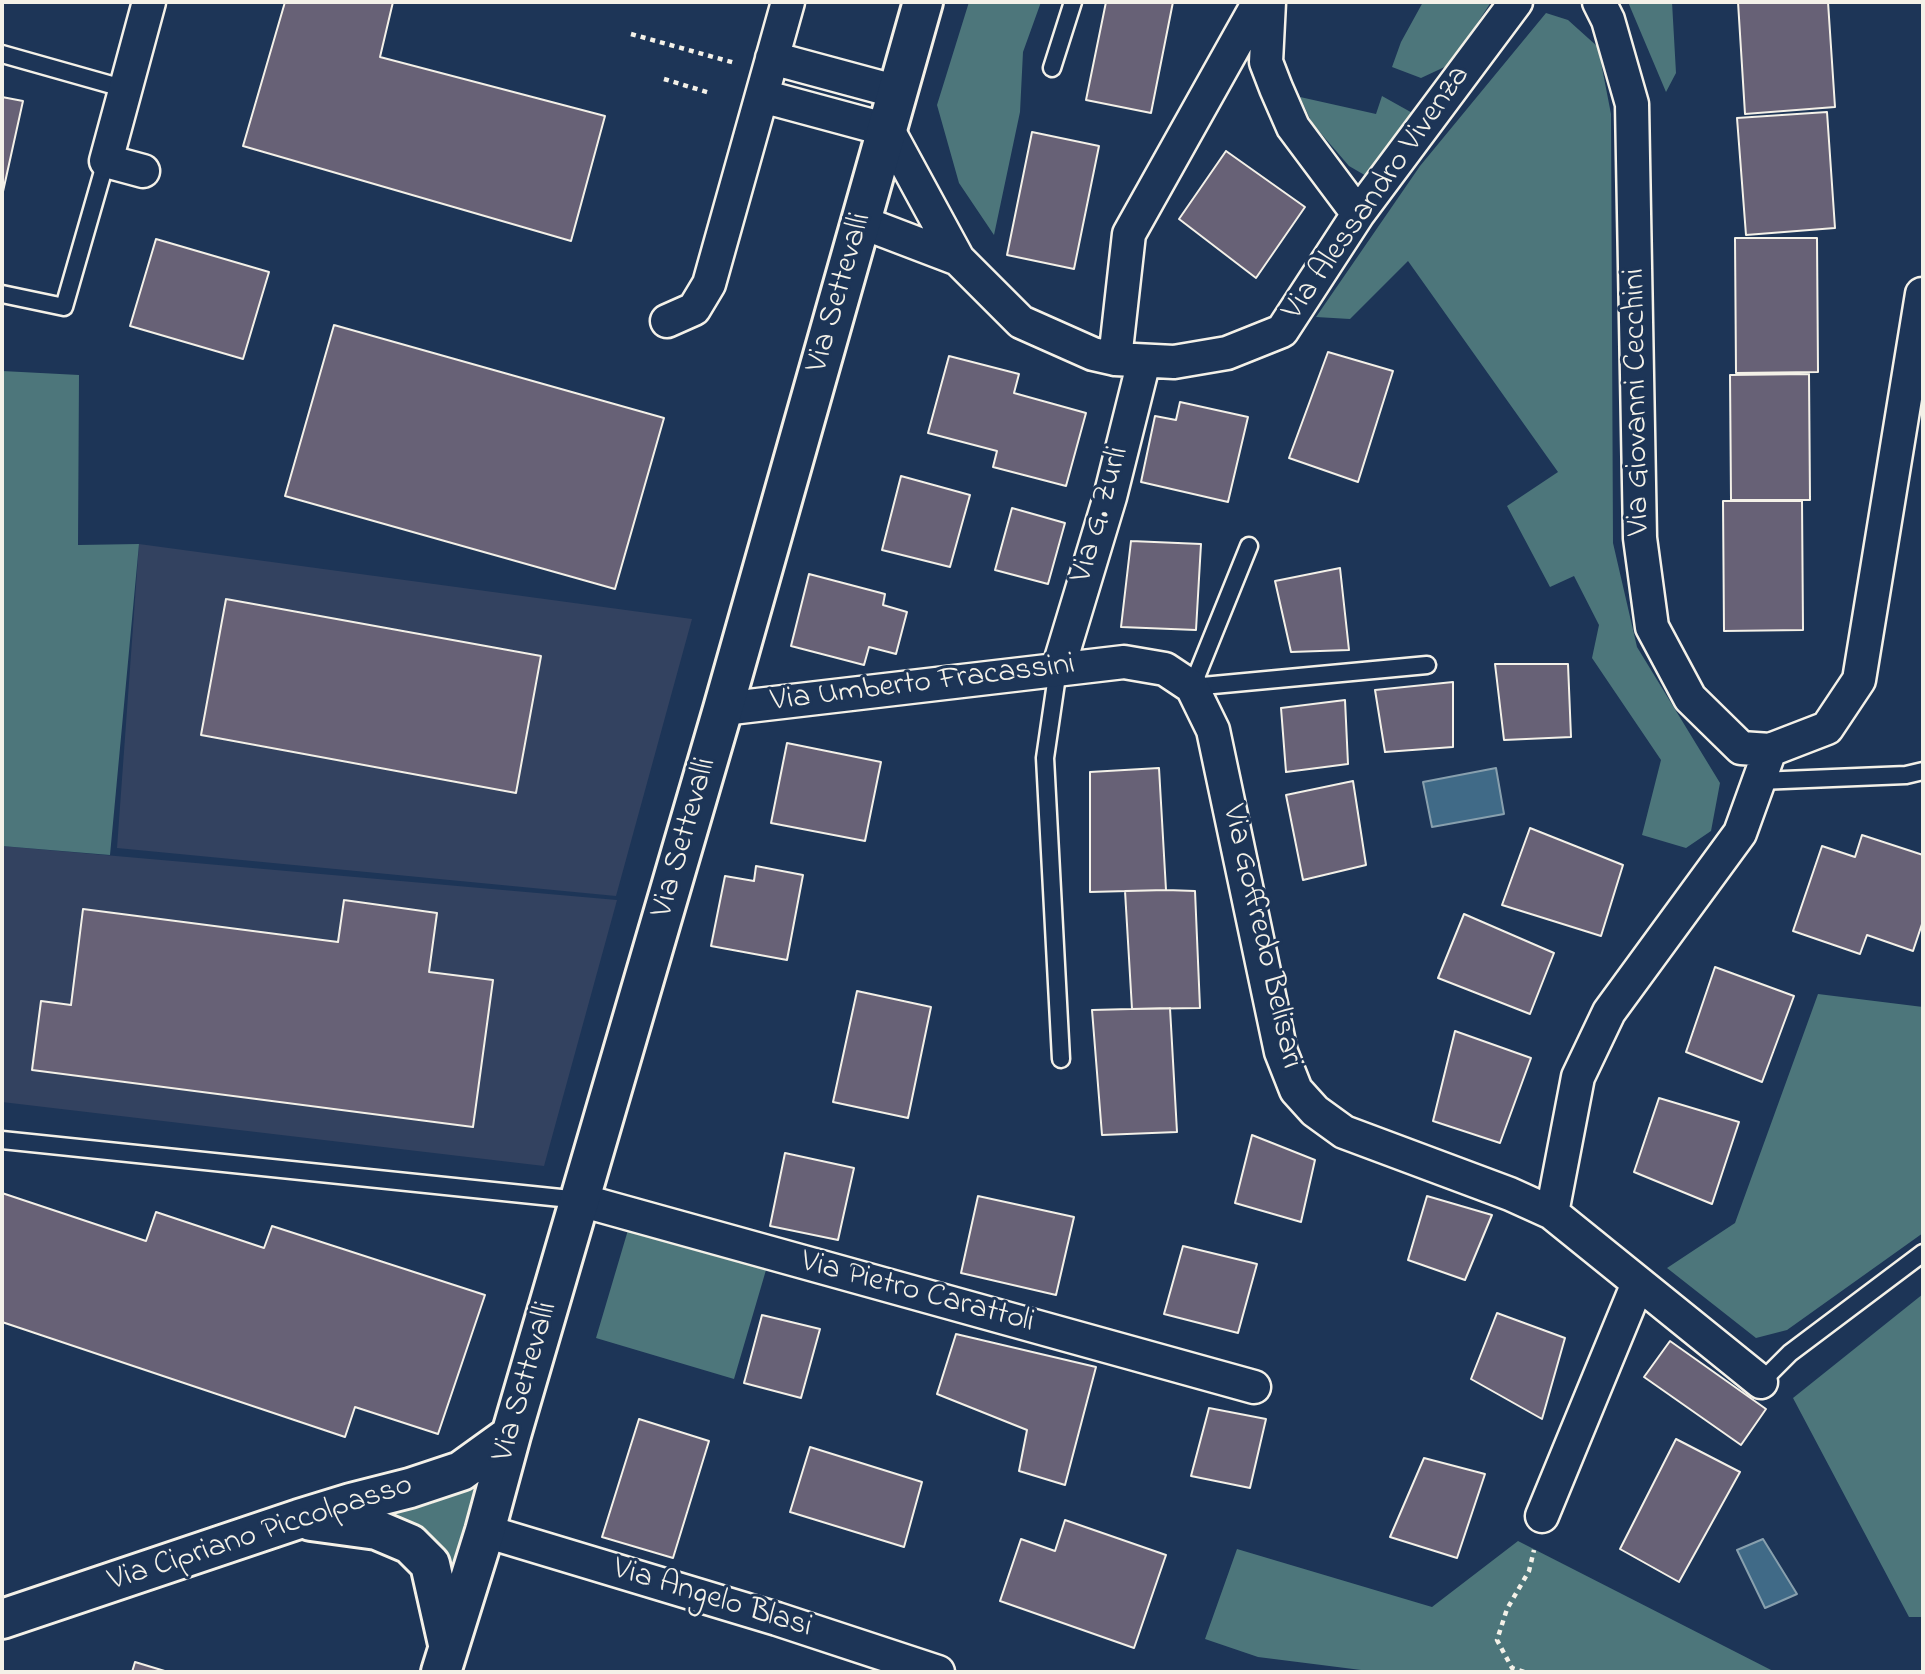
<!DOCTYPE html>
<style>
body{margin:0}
#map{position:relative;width:1925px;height:1674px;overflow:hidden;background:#1d3557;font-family:"Indie Flower",sans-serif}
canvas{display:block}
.frame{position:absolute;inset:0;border:4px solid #f4f1e8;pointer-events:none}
</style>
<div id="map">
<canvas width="1925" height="1674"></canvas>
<div class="frame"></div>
</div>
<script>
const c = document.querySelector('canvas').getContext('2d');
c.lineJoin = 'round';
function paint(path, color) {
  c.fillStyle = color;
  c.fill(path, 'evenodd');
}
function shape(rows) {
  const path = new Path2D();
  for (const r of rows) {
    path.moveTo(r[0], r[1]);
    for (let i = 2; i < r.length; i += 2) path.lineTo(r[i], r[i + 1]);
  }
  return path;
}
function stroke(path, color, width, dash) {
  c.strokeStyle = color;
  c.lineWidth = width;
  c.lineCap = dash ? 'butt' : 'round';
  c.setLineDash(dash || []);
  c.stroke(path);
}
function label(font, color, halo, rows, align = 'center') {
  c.font = font + ' "Indie Flower",sans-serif';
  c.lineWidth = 6;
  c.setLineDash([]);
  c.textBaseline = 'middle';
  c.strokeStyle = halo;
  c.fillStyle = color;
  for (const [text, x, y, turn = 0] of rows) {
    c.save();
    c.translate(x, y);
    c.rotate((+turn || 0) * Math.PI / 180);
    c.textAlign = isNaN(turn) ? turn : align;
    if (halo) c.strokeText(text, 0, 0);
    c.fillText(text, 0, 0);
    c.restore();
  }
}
paint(shape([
 [139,544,692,619,616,896,117,848],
 [2,846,617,900,544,1166,2,1102]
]), '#334260');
paint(shape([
 [969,2,1041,2,1023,52,1020,112,994,235,959,183,937,105],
 [1423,2,1491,2,1451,64,1421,78,1392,67,1401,42],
 [1628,2,1672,2,1676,73,1666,92],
 [1546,13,1568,20,1598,47,1611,114,1613,543,1637,647,1720,783,1711,831,1686,848,1642,835,1661,760,1592,658,1599,625,1574,576,1550,587,1507,506,1558,472,1408,261,1350,319,1316,317,1420,166],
 [1382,96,1416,115,1368,177,1349,166,1312,123,1300,97,1376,114],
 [2,371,79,375,78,545,139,544,110,855,2,846],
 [1818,994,1923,1007,1923,1233,1787,1330,1756,1338,1667,1268,1735,1223],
 [628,1230,766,1270,734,1379,596,1338],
 [1923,1294,1923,1617,1909,1617,1793,1398],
 [481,1484,458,1569,429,1532,379,1510,428,1505],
 [1518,1541,1775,1672,1377,1672,1258,1657,1205,1639,1237,1549,1432,1607]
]), '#4d767b');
const water = shape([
 [1496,768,1504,814,1432,827,1423,782,1496,768],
 [1763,1539,1797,1594,1765,1608,1737,1550,1763,1539]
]);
paint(water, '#406a87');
stroke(water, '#88a0ae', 2);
const building = shape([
 [285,2,393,2,380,57,605,116,571,241,243,146,285,2],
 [1106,2,1173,2,1151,113,1086,100,1106,2],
 [1738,2,1828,2,1835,107,1745,114,1738,2],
 [2,97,23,101,2,196,2,97],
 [1827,112,1835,228,1746,235,1737,118,1827,112],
 [1032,132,1099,146,1074,269,1007,255,1032,132],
 [1226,151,1305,207,1256,278,1179,219,1226,151],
 [1735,238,1817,238,1818,372,1736,373,1735,238],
 [156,239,269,272,243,359,130,326,156,239],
 [334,325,664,418,615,589,285,496,334,325],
 [1328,352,1393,371,1358,482,1289,458,1328,352],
 [949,356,1019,374,1014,393,1086,413,1066,486,993,467,997,451,928,433,949,356],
 [1809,374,1810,500,1731,500,1730,375,1809,374],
 [1180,402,1248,417,1228,502,1141,482,1155,416,1176,420,1180,402],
 [901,476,970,495,950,567,882,550,901,476],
 [1723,501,1802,501,1803,630,1724,631,1723,501],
 [1012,508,1065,523,1048,584,995,570,1012,508],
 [1131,541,1201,544,1196,630,1121,627,1131,541],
 [1340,568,1349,650,1291,652,1275,581,1340,568],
 [809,574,885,594,883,605,907,612,896,654,869,647,864,665,791,646,809,574],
 [226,599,541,656,516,793,201,735,226,599],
 [1495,664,1568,664,1571,737,1504,740,1495,664],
 [1453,682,1453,747,1385,752,1375,690,1453,682],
 [1345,700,1348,764,1286,772,1281,708,1345,700],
 [787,743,881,762,865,841,771,823,787,743],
 [1159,768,1166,890,1090,892,1090,772,1159,768],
 [1353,781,1366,865,1303,880,1286,795,1353,781],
 [1530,828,1623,865,1601,936,1502,905,1530,828],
 [1862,835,1923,855,1923,921,1913,951,1867,935,1860,954,1793,931,1822,846,1855,857,1862,835],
 [756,866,803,875,787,960,711,946,725,876,754,881,756,866],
 [1166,890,1195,891,1200,1008,1132,1009,1125,891,1166,890],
 [344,900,437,913,429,972,493,980,473,1127,32,1070,41,1001,71,1005,83,909,338,942,344,900],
 [1464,914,1554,953,1530,1014,1438,978,1464,914],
 [1715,967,1794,996,1762,1082,1686,1052,1715,967],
 [857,991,931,1007,908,1118,833,1102,857,991],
 [1170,1008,1177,1132,1102,1135,1092,1010,1170,1008],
 [1455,1031,1531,1058,1500,1143,1433,1121,1455,1031],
 [1659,1098,1739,1122,1712,1204,1634,1172,1659,1098],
 [1252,1135,1315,1160,1301,1222,1235,1203,1252,1135],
 [785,1153,854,1168,838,1240,770,1226,785,1153],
 [2,1193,146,1241,156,1212,264,1248,272,1226,485,1295,438,1434,355,1407,345,1437,2,1322,2,1193],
 [978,1196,1074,1217,1056,1295,961,1273,978,1196],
 [1427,1196,1492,1215,1465,1280,1408,1260,1427,1196],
 [1183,1246,1257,1264,1238,1333,1164,1314,1183,1246],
 [1497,1313,1565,1338,1542,1419,1471,1379,1497,1313],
 [762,1315,820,1329,801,1398,744,1383,762,1315],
 [956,1334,1096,1367,1065,1485,1019,1471,1027,1430,937,1394,956,1334],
 [1670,1341,1766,1409,1741,1445,1644,1377,1670,1341],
 [1209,1408,1266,1419,1250,1488,1191,1476,1209,1408],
 [639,1419,709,1441,673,1558,602,1537,639,1419],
 [1676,1439,1740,1472,1679,1582,1620,1549,1676,1439],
 [810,1447,922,1482,904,1547,790,1512,810,1447],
 [1424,1458,1485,1474,1457,1558,1390,1537,1424,1458],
 [1065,1520,1166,1555,1134,1648,1000,1601,1021,1539,1055,1551,1065,1520],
 [135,1662,168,1672,132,1672,135,1662]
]);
paint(building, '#676176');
stroke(building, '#f4f1e8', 2);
const service = shape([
 [2,54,126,89],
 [1052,68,1073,2],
 [2,294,64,307,106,161],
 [1249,546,1192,687,1427,665],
 [1058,669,1045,758,1061,1059],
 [1759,781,1906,775,1923,771],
 [2,1140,580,1200],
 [1761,1382,1790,1353,1923,1253]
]);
const minor = shape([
 [1269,2,1266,62,1276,88,1293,127,1358,214],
 [1599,2,1608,20,1632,104,1640,538,1652,627,1690,698,1741,748,1770,750,1827,728,1859,680,1922,294],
 [772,58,898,92],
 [762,96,888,130,958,259,1021,322,1093,354,1115,359,1174,362,1227,353,1282,331,1358,214,1516,2],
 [143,171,106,161,149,2],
 [861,222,958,259],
 [667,321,694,309,709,284,788,2],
 [1115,359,1129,234,1259,2],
 [1058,669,1110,497,1144,361],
 [723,709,1124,662,1165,669,1192,687,1213,730,1281,1052,1296,1090,1315,1111,1344,1132,1510,1194,1552,1213,1761,1382],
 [580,1200,1254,1387],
 [1552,1213,1578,1077,1609,1012,1740,833,1770,750],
 [1542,1516,1638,1283],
 [485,1531,777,1619,938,1672]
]);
const secondary = shape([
 [311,1521,377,1530,410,1544,430,1564,448,1644],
 [2,1619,299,1519,351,1503,410,1488,461,1471,511,1435],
 [441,1672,485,1531,511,1435,723,709,923,2]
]);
stroke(service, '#f4f1e8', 21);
stroke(minor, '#f4f1e8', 37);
stroke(secondary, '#f4f1e8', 44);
stroke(shape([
 [631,34,735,63],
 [664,79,710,93],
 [1524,1672,1512,1668,1497,1640,1507,1609,1529,1571,1534,1550]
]), '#f4f1e8', 4.5, [5, 5]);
stroke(service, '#1d3557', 16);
stroke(minor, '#1d3557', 32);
stroke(secondary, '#1d3557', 38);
label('32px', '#f4f1e8', '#1d3557', [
 ["Via Alessandro Vivenza",1378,194,-55],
 ["Via Settevalli",841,293,-74],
 ["Via Giovanni Cecchini",1639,402,-91],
 ["Via G. Zurli",1102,515,-74],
 ["Via Umberto Fracassini",923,685,-7],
 ["Via Settevalli",686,838,-74],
 ["Via Goffredo Belisari",1260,937,77],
 ["Via Pietro Carattoli",917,1294,15],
 ["Via Settevalli",527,1382,-74],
 ["Via Cipriano Piccolpasso",261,1535,-18],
 ["Via Angelo Blasi",712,1600,17]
]);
</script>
